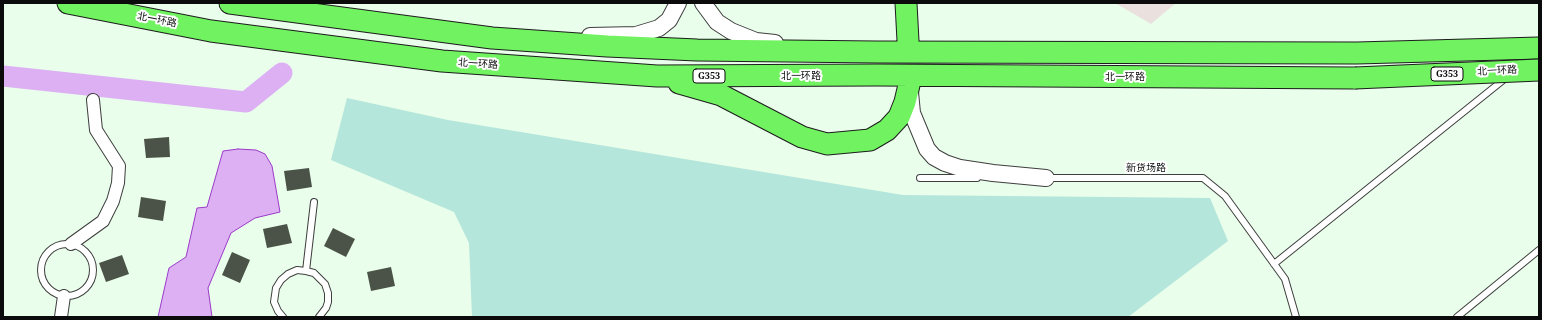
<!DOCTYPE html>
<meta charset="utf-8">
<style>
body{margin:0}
#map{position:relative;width:1542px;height:320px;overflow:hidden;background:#e9feeb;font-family:"Noto Serif",serif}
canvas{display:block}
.frame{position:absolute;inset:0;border:4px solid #0b0b0b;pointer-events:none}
</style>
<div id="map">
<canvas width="1542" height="320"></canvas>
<div class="frame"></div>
</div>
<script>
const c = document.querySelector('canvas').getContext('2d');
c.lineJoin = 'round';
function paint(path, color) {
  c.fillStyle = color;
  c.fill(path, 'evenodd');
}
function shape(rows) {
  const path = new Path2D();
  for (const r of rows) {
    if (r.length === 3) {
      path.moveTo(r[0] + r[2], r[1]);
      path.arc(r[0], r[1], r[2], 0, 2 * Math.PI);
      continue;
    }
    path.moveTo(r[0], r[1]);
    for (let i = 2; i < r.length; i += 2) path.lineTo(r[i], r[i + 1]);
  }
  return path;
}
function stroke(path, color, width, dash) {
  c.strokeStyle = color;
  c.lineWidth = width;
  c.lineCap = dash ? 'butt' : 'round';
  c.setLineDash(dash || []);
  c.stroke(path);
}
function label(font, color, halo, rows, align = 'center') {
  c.font = font + ' "Noto Serif","Noto Sans SC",serif';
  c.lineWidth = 4;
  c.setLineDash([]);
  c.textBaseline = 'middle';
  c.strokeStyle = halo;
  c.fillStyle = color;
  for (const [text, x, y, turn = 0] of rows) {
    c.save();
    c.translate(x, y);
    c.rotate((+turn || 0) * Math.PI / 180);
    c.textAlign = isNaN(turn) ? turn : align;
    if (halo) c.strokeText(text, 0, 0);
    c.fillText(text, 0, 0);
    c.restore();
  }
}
paint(shape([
 [1115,3,1176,3,1151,24]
]), '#eae1df');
paint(shape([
 [347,98,448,120,903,195,1210,198,1228,241,1128,317,472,317,469,243,454,212,331,160]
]), '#b5e6db');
const water = shape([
 [238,149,256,150,265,154,272,166,280,212,255,218,231,233,208,288,212,317,158,317,169,268,186,257,197,208,207,207,223,151,238,149]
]);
paint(water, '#dcb0f3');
stroke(water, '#9b3ac8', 1);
stroke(shape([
 [3,76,246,102,282,73]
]), '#dcb0f3', 21);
paint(shape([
 [169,137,170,157,146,158,144,139],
 [309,168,312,187,287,191,284,171],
 [141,197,166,201,163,221,138,217],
 [287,224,292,243,267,248,263,229],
 [333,228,355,239,346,257,324,246],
 [232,252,250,260,240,283,222,275],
 [122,255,129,274,106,282,99,263],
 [391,267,395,286,371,291,367,272]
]), '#4b5348');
const service = shape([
 [920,178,977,178],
 [1047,178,1203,178,1225,196,1285,279,1296,317],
 [67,270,26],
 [1274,264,1507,77],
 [306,271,314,202],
 [283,317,278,311,274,302,276,288,281,280,288,274,297,270,306,271,314,273,325,284,328,293,328,302,326,308,319,317],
 [1457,317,1539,250]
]);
const minor = shape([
 [71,244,103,221,113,201,118,183,119,166,96,130,93,100],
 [61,317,64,296]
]);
const tertiary = shape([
 [703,3,717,22,731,31,756,41,775,43],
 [590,36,636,35,659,28,669,20,678,3],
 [910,92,912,113,927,149,934,157,945,163,960,168,993,173,1046,178]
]);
const trunk = shape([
 [68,3,211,31,442,61,657,76,876,75,1355,78],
 [230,3,492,38,607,46,697,50,876,52,1357,53,1539,48],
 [906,3,908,41],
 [679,83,721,95,802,137,827,144,870,140,887,130,899,117,905,102,909,85]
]);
stroke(service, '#3e3e3e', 8);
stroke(minor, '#3e3e3e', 14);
stroke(tertiary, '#3e3e3e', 18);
stroke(trunk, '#1c1c1c', 23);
stroke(service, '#fff', 6);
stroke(minor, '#fff', 12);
stroke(tertiary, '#fff', 16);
stroke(trunk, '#71f260', 21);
const trunkBridge = shape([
 [1355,78,1539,70]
]);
stroke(trunkBridge, '#1c1c1c', 23, []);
stroke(trunkBridge, '#71f260', 21);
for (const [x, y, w] of [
 [1447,74,32],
 [709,76,32]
]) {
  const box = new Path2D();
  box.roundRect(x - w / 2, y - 7, w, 14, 3);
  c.fillStyle = '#fff';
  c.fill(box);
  stroke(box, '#0b0b0b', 1);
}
label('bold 9px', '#0b0b0b', null, [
 ["G353",1447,74],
 ["G353",709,76]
]);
label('10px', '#0b0b0b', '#fff', [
 ["北一环路",157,20,11],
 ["北一环路",478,64,4],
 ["北一环路",1497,71,-3],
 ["北一环路",801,76],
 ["北一环路",1125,77],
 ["新货场路",1146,168]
]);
</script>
